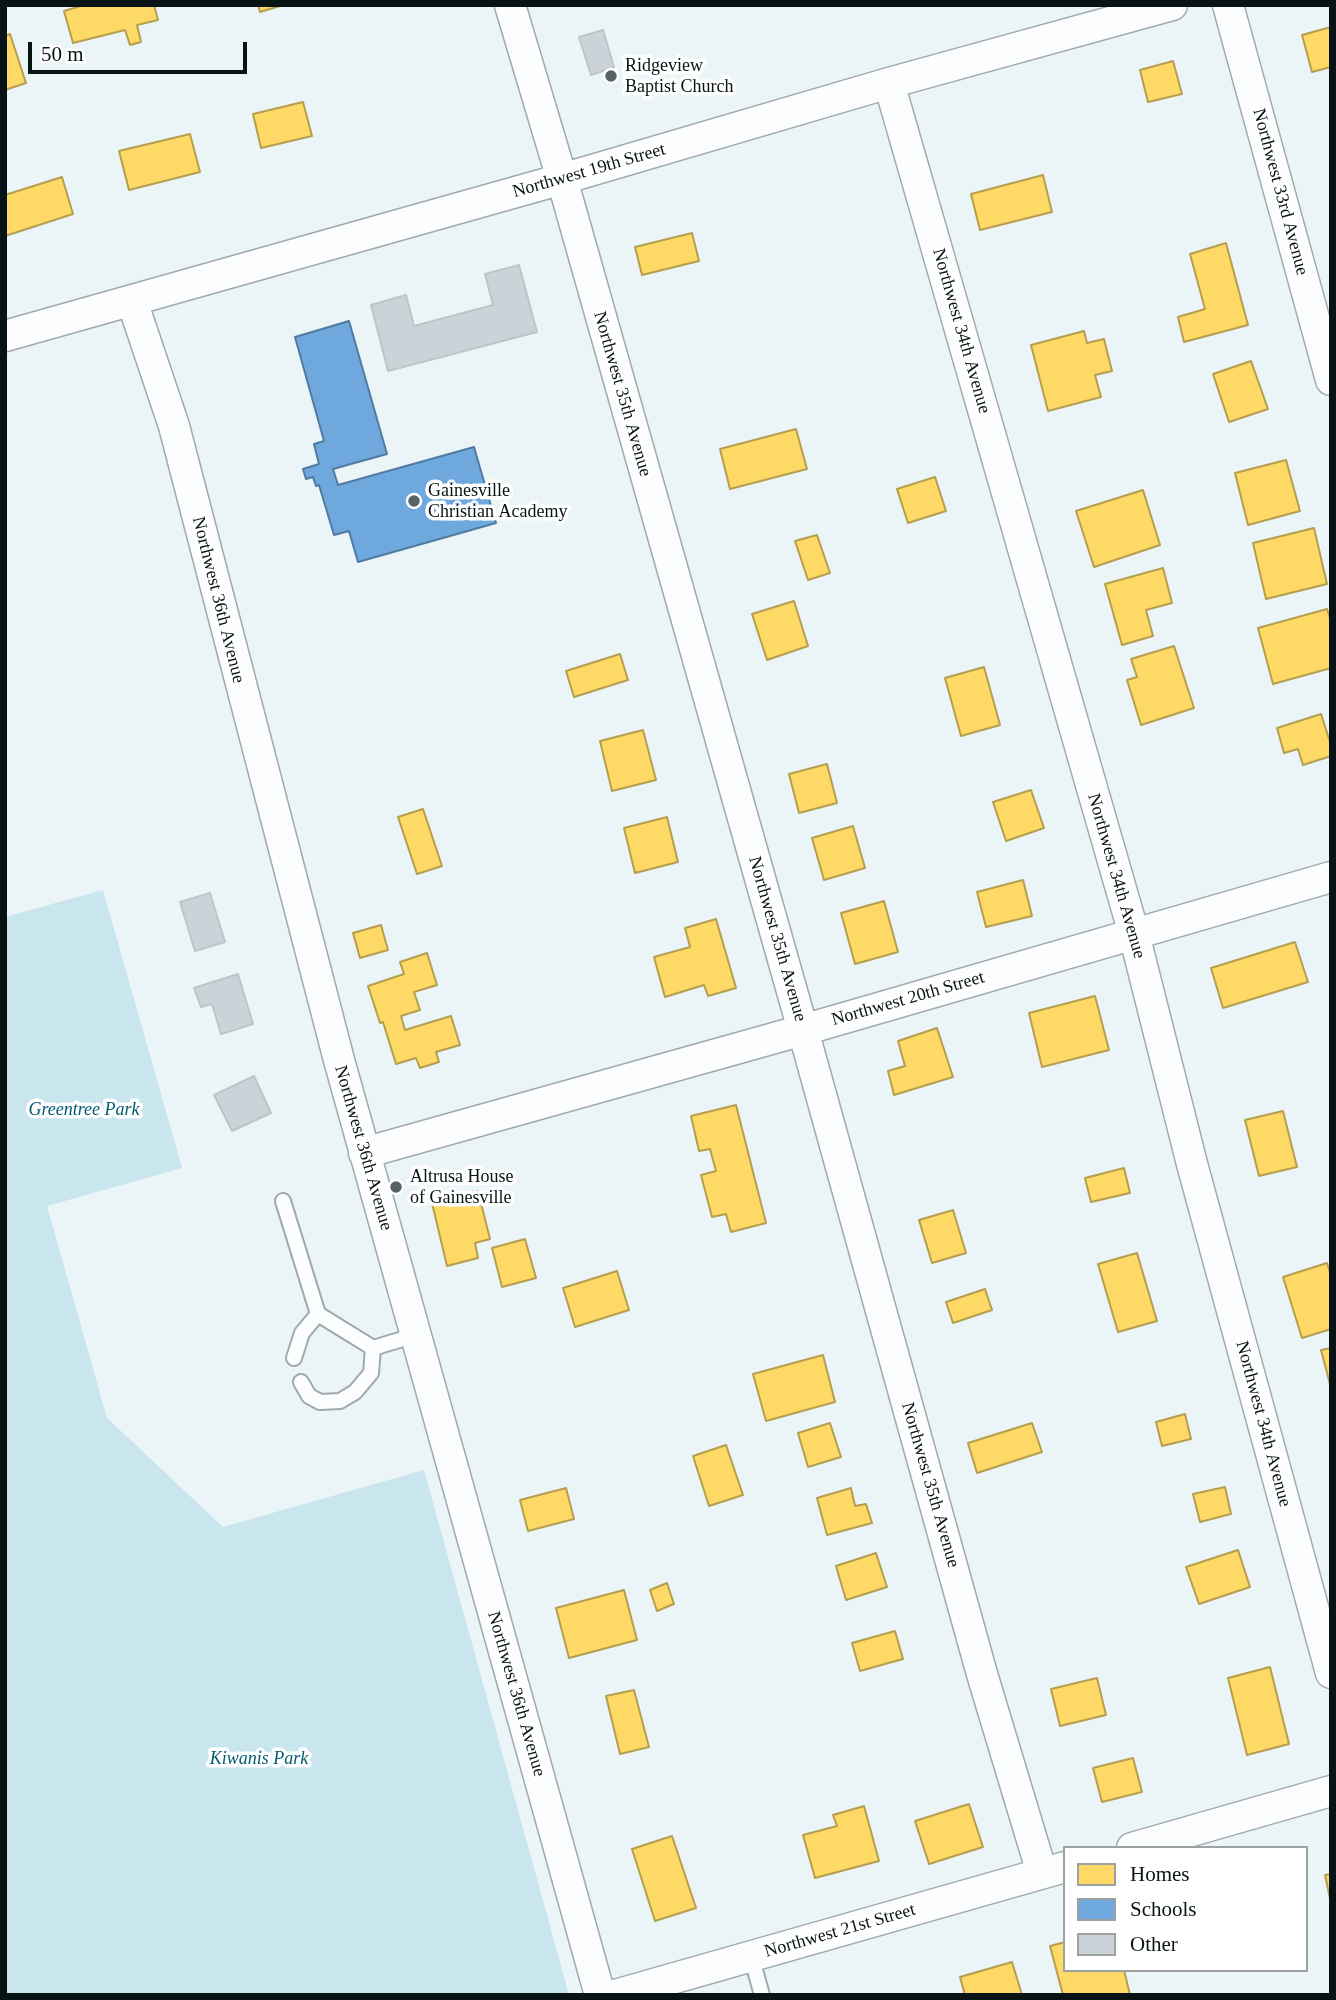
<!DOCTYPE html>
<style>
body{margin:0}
#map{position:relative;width:1336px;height:2000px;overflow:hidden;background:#ebf4f7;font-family:Georgia,serif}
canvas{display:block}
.frame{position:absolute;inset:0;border:7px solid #081316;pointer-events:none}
.legend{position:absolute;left:1063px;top:1846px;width:245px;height:126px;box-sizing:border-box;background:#fff;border:2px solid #9ca1a2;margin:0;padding:9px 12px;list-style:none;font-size:21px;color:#081316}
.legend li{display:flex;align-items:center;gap:14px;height:35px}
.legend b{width:35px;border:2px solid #9ca1a2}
.scale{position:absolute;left:28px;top:42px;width:219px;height:32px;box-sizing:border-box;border:4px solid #081316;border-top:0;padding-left:9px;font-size:21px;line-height:24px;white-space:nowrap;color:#081316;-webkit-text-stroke:5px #fff;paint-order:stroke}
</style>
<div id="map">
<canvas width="1336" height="2000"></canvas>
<div class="frame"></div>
<ul class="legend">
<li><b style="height:19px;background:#ffd966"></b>Homes</li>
<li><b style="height:19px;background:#6fa8dc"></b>Schools</li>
<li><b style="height:19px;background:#cbd3d8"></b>Other</li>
</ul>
<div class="scale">50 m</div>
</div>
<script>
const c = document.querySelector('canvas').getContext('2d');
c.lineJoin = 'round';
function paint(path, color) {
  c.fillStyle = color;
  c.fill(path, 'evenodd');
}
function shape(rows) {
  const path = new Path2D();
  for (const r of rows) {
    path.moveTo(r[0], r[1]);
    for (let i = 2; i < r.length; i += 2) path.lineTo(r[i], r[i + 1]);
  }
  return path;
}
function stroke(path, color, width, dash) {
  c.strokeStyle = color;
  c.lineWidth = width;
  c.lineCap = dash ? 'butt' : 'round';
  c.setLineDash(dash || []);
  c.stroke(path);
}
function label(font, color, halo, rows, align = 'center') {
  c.font = font + ' Georgia,serif';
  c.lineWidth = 7;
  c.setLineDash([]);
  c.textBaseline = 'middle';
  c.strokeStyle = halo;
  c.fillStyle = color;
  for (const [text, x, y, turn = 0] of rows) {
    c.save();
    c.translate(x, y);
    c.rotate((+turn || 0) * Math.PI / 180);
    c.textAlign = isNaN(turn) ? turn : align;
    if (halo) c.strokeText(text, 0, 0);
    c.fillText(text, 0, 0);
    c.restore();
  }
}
paint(shape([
 [103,890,182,1168,47,1206,107,1418,223,1527,424,1470,569,1995,5,1995,5,917]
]), '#c9e5ed');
const homes = shape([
 [84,5,154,5,158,20,137,25,141,42,130,45,125,30,73,43,64,11,84,5],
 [258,5,280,5,280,6,260,12,258,5],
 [1331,27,1331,67,1312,72,1302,35,1331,27],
 [10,34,26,83,5,90,5,36,10,34],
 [1173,61,1182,94,1148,102,1140,70,1173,61],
 [303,102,312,136,261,148,253,114,303,102],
 [190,134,200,172,129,190,119,151,190,134],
 [1043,175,1052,212,980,230,971,194,1043,175],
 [62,177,73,214,5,236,5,195,62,177],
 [692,233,699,261,642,275,635,247,692,233],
 [1226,243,1248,325,1184,342,1178,317,1205,309,1190,254,1226,243],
 [1084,331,1087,343,1104,339,1112,371,1095,375,1101,397,1048,411,1031,345,1084,331],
 [1251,361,1268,409,1229,422,1213,374,1251,361],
 [796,429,807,469,730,489,720,449,796,429],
 [1286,460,1300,511,1248,525,1235,473,1286,460],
 [935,477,946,511,908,523,897,489,935,477],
 [1143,490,1160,545,1094,567,1076,511,1143,490],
 [1314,528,1327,584,1266,599,1253,543,1314,528],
 [817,535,830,573,808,580,795,541,817,535],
 [1163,568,1172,603,1146,610,1153,636,1122,645,1105,584,1163,568],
 [794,601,808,646,767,660,752,614,794,601],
 [1327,609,1331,621,1331,668,1273,684,1258,628,1327,609],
 [1174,646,1194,708,1141,725,1127,680,1137,677,1131,659,1174,646],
 [620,654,628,680,574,697,566,671,620,654],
 [984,667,1000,725,961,736,945,678,984,667],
 [1321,714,1331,745,1331,756,1303,765,1298,749,1284,753,1277,728,1321,714],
 [643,730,656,780,612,791,600,741,643,730],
 [827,764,837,803,799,813,789,774,827,764],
 [1031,790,1044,828,1006,841,993,802,1031,790],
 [423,809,442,866,417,874,398,817,423,809],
 [667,817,678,862,635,873,624,828,667,817],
 [853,826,865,868,824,880,812,838,853,826],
 [1023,880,1032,916,986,927,977,892,1023,880],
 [884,901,898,952,855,964,841,913,884,901],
 [716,919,736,988,708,996,704,985,665,997,654,957,690,947,685,928,716,919],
 [381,925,388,950,360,958,353,933,381,925],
 [1295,942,1308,982,1223,1008,1211,968,1295,942],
 [427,953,437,985,414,992,420,1010,401,1016,405,1030,451,1016,460,1045,436,1052,439,1062,420,1068,416,1058,396,1064,383,1022,380,1023,368,986,404,974,400,962,427,953],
 [1095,996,1109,1050,1042,1067,1029,1013,1095,996],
 [937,1028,953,1077,894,1095,888,1071,905,1066,898,1041,937,1028],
 [736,1105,766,1223,731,1232,726,1214,712,1217,701,1175,716,1171,710,1149,699,1151,691,1116,736,1105],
 [1283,1111,1297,1167,1259,1176,1245,1120,1283,1111],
 [1124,1168,1130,1193,1091,1202,1085,1178,1124,1168],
 [478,1191,490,1239,475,1243,478,1258,447,1266,432,1203,478,1191],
 [953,1210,966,1253,932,1263,919,1220,953,1210],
 [525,1239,536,1278,502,1287,492,1248,525,1239],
 [1137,1253,1157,1321,1118,1332,1098,1264,1137,1253],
 [1327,1263,1331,1275,1331,1329,1302,1338,1283,1277,1327,1263],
 [617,1271,629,1310,575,1327,563,1288,617,1271],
 [985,1289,992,1310,953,1323,946,1302,985,1289],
 [1331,1348,1331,1388,1321,1350,1331,1348],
 [823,1355,835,1402,766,1421,753,1374,823,1355],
 [1185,1414,1191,1439,1162,1446,1156,1422,1185,1414],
 [830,1423,841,1457,808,1467,798,1433,830,1423],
 [1032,1423,1042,1452,977,1473,968,1443,1032,1423],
 [726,1445,743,1495,709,1506,693,1456,726,1445],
 [1225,1487,1231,1514,1200,1522,1193,1494,1225,1487],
 [566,1488,574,1519,528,1531,520,1500,566,1488],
 [851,1488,855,1506,866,1504,872,1523,827,1535,817,1498,851,1488],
 [1238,1550,1250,1587,1199,1604,1186,1567,1238,1550],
 [876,1553,887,1587,846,1600,836,1566,876,1553],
 [667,1583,674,1604,657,1611,650,1590,667,1583],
 [624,1590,637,1640,569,1658,556,1608,624,1590],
 [895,1631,903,1659,860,1671,852,1643,895,1631],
 [1270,1667,1289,1744,1247,1755,1228,1678,1270,1667],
 [1097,1678,1106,1715,1060,1726,1051,1689,1097,1678],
 [634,1690,649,1747,620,1754,606,1696,634,1690],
 [1133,1758,1142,1792,1102,1802,1093,1768,1133,1758],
 [969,1804,983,1847,929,1864,915,1821,969,1804],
 [864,1806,879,1861,815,1878,803,1835,837,1826,833,1815,864,1806],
 [672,1836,696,1908,655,1921,632,1849,672,1836],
 [1331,1874,1331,1903,1325,1875,1331,1874],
 [1065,1942,1065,1970,1124,1970,1130,1995,1063,1995,1050,1946,1065,1942],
 [1012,1962,1022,1995,965,1995,960,1977,1012,1962]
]);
paint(homes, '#ffd966');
stroke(homes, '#b59e4e', 2);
const schools = shape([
 [349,321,387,454,333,469,338,485,474,447,496,523,358,562,349,531,334,535,319,485,316,486,313,477,306,479,303,469,319,464,314,444,324,441,295,337,349,321]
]);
paint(schools, '#6fa8dc');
stroke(schools, '#507ba1', 2);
const building = shape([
 [603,30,614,67,591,75,579,37,603,30],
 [519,265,537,332,388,371,371,305,406,295,414,326,493,305,485,274,519,265],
 [210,893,225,942,195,951,180,902,210,893],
 [238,974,253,1024,221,1034,212,1004,201,1007,194,988,238,974],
 [254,1076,271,1113,232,1131,214,1095,254,1076]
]);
paint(building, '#cbd3d8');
stroke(building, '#bdc5ca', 2);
const service = shape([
 [283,1201,318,1314,373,1348,416,1335],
 [294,1358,302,1333,318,1314],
 [301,1382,309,1396,320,1402,340,1401,355,1392,371,1373,373,1348],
 [751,1956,762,1995]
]);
const minor = shape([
 [510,5,562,179,803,1030,982,1674,1042,1873],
 [1228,5,1331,380],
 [889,83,1134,934,1192,1164,1331,1673],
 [132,301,174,426,339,1060,600,1995],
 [5,336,562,179,889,83,1172,5],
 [364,1153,803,1030,1331,877],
 [1132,1848,1331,1791],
 [615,1995,1065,1867]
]);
stroke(service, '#a0a9ac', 18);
stroke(minor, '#a0a9ac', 33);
stroke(service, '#fcfdfe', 14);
stroke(minor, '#fcfdfe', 30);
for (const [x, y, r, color] of [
 [611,76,7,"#576265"],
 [414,501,7,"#576265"],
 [396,1187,7,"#576265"]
]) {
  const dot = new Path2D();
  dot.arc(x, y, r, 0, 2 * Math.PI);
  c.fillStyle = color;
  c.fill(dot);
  stroke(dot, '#fff', 2.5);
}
label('18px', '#081316', '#fff', [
 ["Ridgeview",625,66],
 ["Baptist Church",625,87],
 ["Gainesville",428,491],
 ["Christian Academy",428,512],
 ["Altrusa House",410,1177],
 ["of Gainesville",410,1198]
], 'left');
label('18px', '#081316', '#fff', [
 ["Northwest 19th Street",589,171,-16],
 ["Northwest 33rd Avenue",1280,192,75],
 ["Northwest 34th Avenue",961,331,74],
 ["Northwest 35th Avenue",622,394,74],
 ["Northwest 36th Avenue",218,600,76],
 ["Northwest 34th Avenue",1116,876,74],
 ["Northwest 35th Avenue",777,939,74],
 ["Northwest 20th Street",908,999,-16],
 ["Northwest 36th Avenue",363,1148,74],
 ["Northwest 34th Avenue",1263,1424,75],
 ["Northwest 35th Avenue",930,1485,74],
 ["Northwest 36th Avenue",516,1694,74],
 ["Northwest 21st Street",840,1931,-16]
]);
label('italic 18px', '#025c6f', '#fff', [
 ["Greentree Park",84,1110],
 ["Kiwanis Park",259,1759]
]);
</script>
